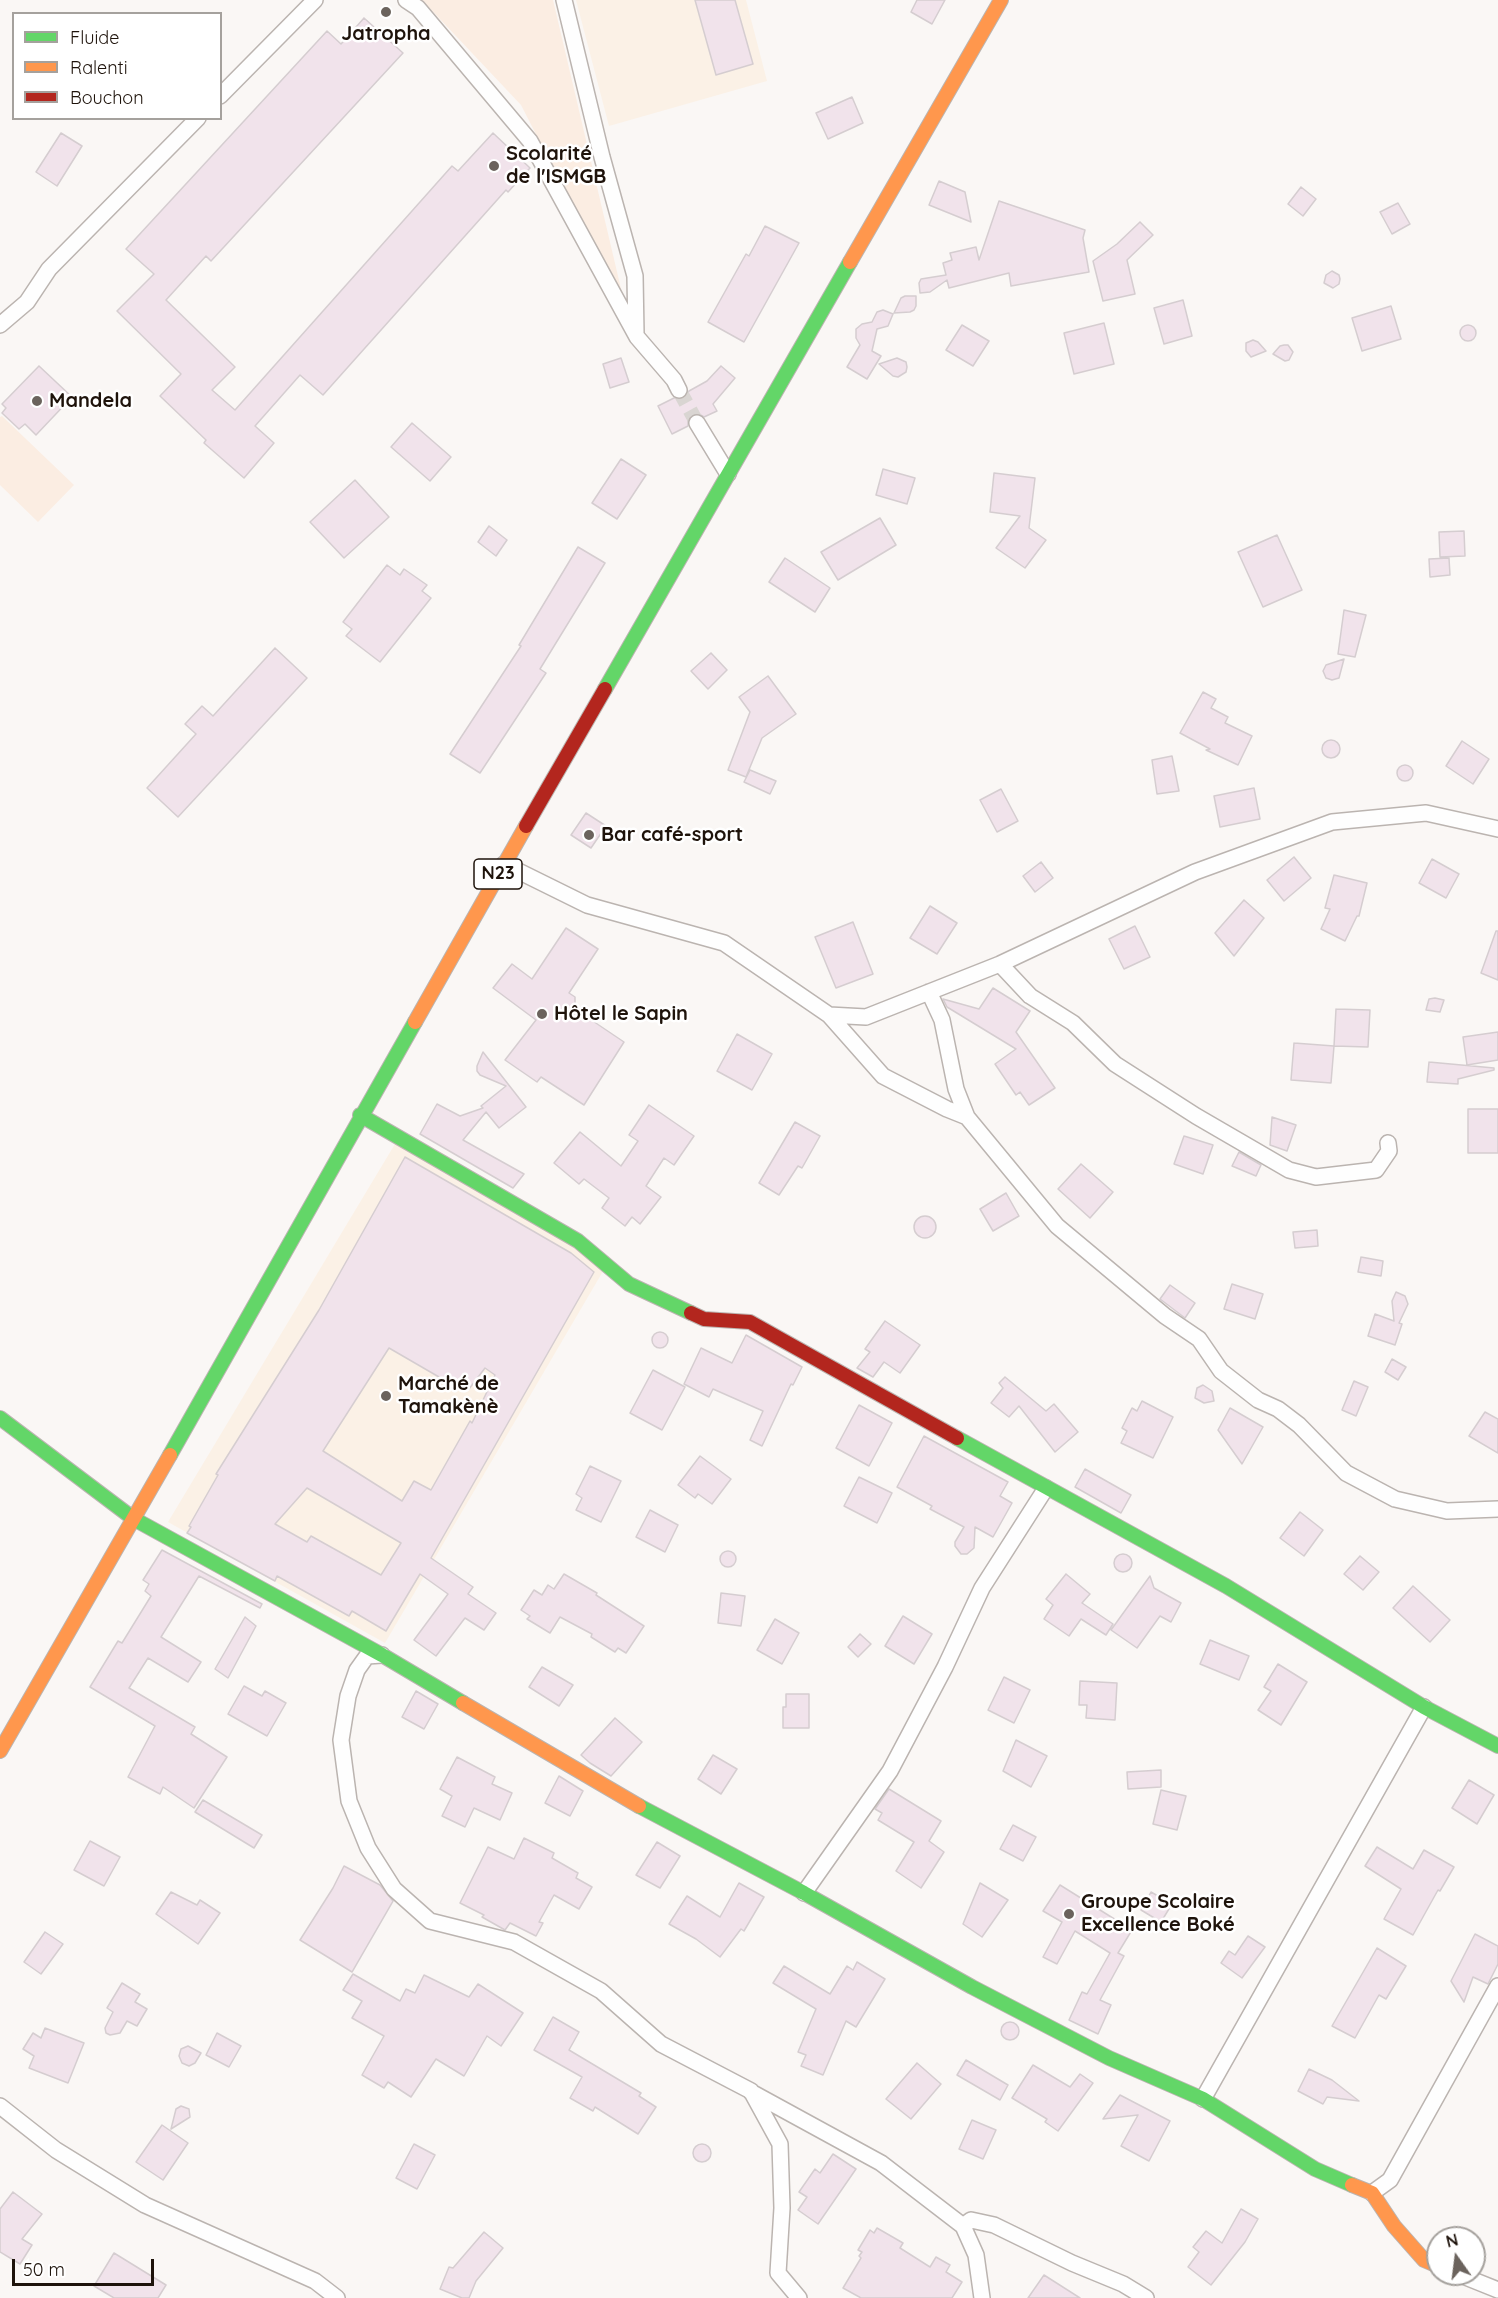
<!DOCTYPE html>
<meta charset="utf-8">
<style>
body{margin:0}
#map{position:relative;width:1498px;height:2298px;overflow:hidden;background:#faf7f5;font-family:Quicksand,sans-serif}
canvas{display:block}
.legend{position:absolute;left:12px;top:12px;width:210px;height:108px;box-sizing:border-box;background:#fff;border:2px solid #a5a19d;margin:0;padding:8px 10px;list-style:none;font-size:18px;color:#1e130b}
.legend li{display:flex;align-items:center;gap:12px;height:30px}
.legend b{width:30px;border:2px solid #a5a19d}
.north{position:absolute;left:1426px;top:2226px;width:60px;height:60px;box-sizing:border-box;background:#fff;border:2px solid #a5a19d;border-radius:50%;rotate:346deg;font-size:16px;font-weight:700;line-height:24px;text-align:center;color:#1e130b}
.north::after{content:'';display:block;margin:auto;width:21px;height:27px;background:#6b635d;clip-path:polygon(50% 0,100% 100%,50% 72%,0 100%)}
.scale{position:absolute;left:12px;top:2259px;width:142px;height:27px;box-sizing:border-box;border:3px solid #1e130b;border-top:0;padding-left:8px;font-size:18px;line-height:21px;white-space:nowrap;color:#1e130b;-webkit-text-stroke:4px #fff;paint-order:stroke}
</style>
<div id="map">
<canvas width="1498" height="2298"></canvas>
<ul class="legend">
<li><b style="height:8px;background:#63d668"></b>Fluide</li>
<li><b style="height:8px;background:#ff974d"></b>Ralenti</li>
<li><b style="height:8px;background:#b3261e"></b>Bouchon</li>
</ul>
<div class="north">N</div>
<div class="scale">50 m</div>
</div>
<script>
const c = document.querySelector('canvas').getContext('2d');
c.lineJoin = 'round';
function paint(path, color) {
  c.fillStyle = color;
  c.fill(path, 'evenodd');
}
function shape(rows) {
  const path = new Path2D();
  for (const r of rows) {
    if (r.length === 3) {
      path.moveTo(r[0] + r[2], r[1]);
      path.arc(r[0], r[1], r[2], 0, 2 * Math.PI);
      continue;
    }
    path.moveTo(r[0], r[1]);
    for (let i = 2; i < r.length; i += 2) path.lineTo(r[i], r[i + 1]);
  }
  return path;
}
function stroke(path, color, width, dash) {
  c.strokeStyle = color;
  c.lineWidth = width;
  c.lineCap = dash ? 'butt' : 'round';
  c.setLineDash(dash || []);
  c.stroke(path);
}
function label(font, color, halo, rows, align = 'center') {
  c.font = font + ' Quicksand,sans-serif';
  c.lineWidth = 5;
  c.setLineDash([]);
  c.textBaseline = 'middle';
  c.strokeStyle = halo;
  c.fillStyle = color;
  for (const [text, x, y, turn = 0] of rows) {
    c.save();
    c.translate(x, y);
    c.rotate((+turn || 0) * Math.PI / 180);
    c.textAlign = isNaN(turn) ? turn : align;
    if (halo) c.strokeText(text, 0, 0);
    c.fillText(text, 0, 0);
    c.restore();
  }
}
paint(shape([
 [576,0,746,0,767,81,609,126],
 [395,1144,609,1261,385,1643,168,1522]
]), '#fbf1e6');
paint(shape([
 [422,0,553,0,626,310,521,105],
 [2,416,74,485,38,522,0,485,0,417]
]), '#fbede2');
const building = shape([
 [695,0,735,0,753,64,716,75,695,0],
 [917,0,945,0,932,24,911,12,917,0],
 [364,18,403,53,211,261,206,256,166,300,235,367,212,390,235,410,452,166,458,171,493,133,530,168,508,192,506,190,323,395,300,375,255,426,274,443,244,478,204,443,206,440,160,396,181,374,117,311,154,274,126,249,327,31,341,44,364,18],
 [852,97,863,123,828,139,816,113,852,97],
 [61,133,82,146,57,186,36,172,61,133],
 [939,181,965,192,971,222,929,205,939,181],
 [1301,187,1316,199,1303,216,1288,204,1301,187],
 [999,201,1085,230,1083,238,1089,272,1011,286,1009,273,949,288,947,280,930,292,920,293,919,283,921,279,946,275,943,263,952,260,950,253,976,247,979,260,999,201],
 [1398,203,1410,224,1392,234,1380,212,1398,203],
 [1140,222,1153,235,1127,260,1135,294,1103,301,1093,261,1117,244,1140,222],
 [765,226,799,243,744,342,708,322,746,254,749,256,765,226],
 [1332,271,1339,275,1340,279,1339,284,1333,288,1324,283,1326,275,1332,271],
 [905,296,916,296,916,306,914,310,910,312,894,313,901,298,905,296],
 [1183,300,1192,336,1164,344,1154,308,1183,300],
 [1391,306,1401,339,1362,351,1352,318,1391,306],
 [883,310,893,314,888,326,877,329,872,351,881,356,867,379,847,367,860,345,856,338,856,329,862,324,872,322,877,312,883,310],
 [1104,323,1114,364,1074,374,1064,333,1104,323],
 [1468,333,8],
 [962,325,989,341,973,366,946,350,962,325],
 [1253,340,1258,342,1266,351,1251,357,1246,351,1246,343,1253,340],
 [1284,345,1288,345,1293,352,1289,360,1285,361,1273,354,1280,346,1284,345],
 [621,358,629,382,610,388,603,364,621,358],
 [897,358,906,362,907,367,906,372,898,377,893,376,879,364,897,358],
 [39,366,72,397,36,435,25,424,19,429,2,413,6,408,2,404,39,366],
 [721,366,735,378,713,404,717,411,704,417,697,413,692,414,688,419,688,426,672,434,658,406,674,398,684,398,689,391,707,381,721,366],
 [412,423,451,457,430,481,391,447,412,423],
 [621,459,646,475,617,519,592,503,621,459],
 [883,469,915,478,907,504,876,495,883,469],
 [994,473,1035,478,1029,528,1046,540,1025,568,996,548,1020,516,990,512,994,473],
 [355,480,389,517,344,558,310,522,355,480],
 [880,518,896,545,838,580,821,552,880,518],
 [489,526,507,540,496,556,478,542,489,526],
 [1464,531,1465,556,1440,557,1439,532,1464,531],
 [1277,535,1302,590,1263,607,1238,552,1277,535],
 [578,547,605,563,540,669,546,673,480,773,450,754,521,646,519,645,578,547],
 [785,558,830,588,815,612,769,582,785,558],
 [1449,558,1450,575,1430,577,1429,559,1449,558],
 [387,565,400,575,404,569,427,585,422,591,431,598,380,662,346,636,352,629,343,622,387,565],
 [1344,610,1366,615,1355,657,1338,654,1344,610],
 [275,648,307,678,178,817,147,788,196,734,185,724,202,706,213,716,275,648],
 [711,653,727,670,708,689,691,671,711,653],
 [1344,659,1339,678,1332,680,1326,678,1323,671,1326,665,1344,659],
 [768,676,796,714,762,738,746,777,728,770,750,712,739,697,768,676],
 [1203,692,1216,699,1211,708,1228,717,1225,723,1252,736,1238,765,1206,750,1210,749,1180,733,1203,692],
 [1331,749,9],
 [1462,741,1489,759,1473,784,1446,766,1462,741],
 [1172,756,1179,791,1157,794,1152,760,1172,756],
 [1405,773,8],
 [750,770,776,781,770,794,744,782,750,770],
 [1254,788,1260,819,1220,827,1214,796,1254,788],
 [1001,789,1018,821,997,832,980,800,1001,789],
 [586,813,606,826,591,848,571,835,586,813],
 [1294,857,1311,878,1284,901,1267,880,1294,857],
 [1432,859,1459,874,1446,898,1419,883,1432,859],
 [1041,862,1053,878,1035,892,1023,876,1041,862],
 [1334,875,1367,883,1359,916,1357,916,1345,941,1321,929,1330,909,1325,908,1334,875],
 [1244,900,1264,918,1234,956,1215,933,1244,900],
 [930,906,957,923,937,954,910,938,930,906],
 [853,922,873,974,836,988,815,937,853,922],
 [1135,926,1150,957,1124,969,1109,939,1135,926],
 [566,928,598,949,569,993,575,997,575,1009,624,1042,584,1105,541,1077,537,1082,505,1060,536,1020,493,988,512,964,532,979,566,928],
 [1496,931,1498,931,1498,980,1481,973,1496,931],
 [993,988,1030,1011,1016,1032,1055,1088,1029,1105,1020,1092,1016,1095,995,1064,1016,1049,947,1007,943,999,979,1009,993,988],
 [1435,998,1444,1000,1440,1012,1426,1010,1429,999,1435,998],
 [1336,1009,1370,1010,1368,1047,1334,1046,1336,1009],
 [1498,1032,1498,1060,1467,1065,1463,1037,1498,1032],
 [737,1034,772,1054,752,1090,717,1071,737,1034],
 [1294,1043,1334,1046,1331,1083,1291,1080,1294,1043],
 [483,1052,526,1107,499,1128,486,1112,463,1140,524,1174,513,1188,420,1134,437,1104,460,1116,483,1108,481,1106,506,1086,480,1075,477,1071,477,1066,483,1052],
 [1429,1062,1494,1068,1494,1070,1458,1079,1458,1084,1427,1082,1429,1062],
 [649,1105,694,1136,674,1165,664,1158,646,1186,661,1197,640,1224,632,1217,625,1226,602,1208,609,1198,584,1179,579,1184,554,1163,580,1132,621,1166,638,1141,629,1135,649,1105],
 [1468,1109,1498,1109,1498,1153,1468,1153,1468,1109],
 [1272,1117,1296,1125,1287,1151,1270,1145,1272,1117],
 [795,1122,820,1136,802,1168,798,1166,779,1195,759,1183,795,1122],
 [1184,1136,1213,1145,1203,1174,1174,1164,1184,1136],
 [1239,1152,1261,1165,1256,1176,1232,1166,1239,1152],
 [405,1157,571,1253,594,1272,431,1558,473,1587,468,1594,496,1613,484,1630,465,1618,436,1656,414,1640,448,1594,420,1574,386,1631,352,1611,349,1616,277,1576,275,1581,187,1533,191,1527,189,1526,218,1475,216,1474,319,1310,405,1157],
 [389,1348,439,1377,437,1380,456,1391,461,1384,469,1389,485,1368,495,1375,472,1423,470,1421,431,1490,414,1481,402,1501,323,1451,389,1348],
 [307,1488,401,1543,381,1575,311,1536,307,1542,275,1524,307,1488],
 [1081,1164,1113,1192,1090,1218,1058,1189,1081,1164],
 [1006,1193,1019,1216,993,1231,980,1209,1006,1193],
 [925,1227,11],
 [1317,1230,1318,1246,1295,1248,1293,1232,1317,1230],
 [1361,1257,1383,1261,1381,1276,1358,1272,1361,1257],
 [1232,1284,1263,1294,1255,1319,1224,1309,1232,1284],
 [1170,1285,1195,1303,1185,1318,1160,1299,1170,1285],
 [1396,1292,1405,1296,1408,1304,1399,1323,1402,1324,1395,1345,1368,1336,1375,1314,1394,1321,1392,1301,1396,1292],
 [885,1321,920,1345,900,1373,884,1362,873,1377,857,1368,870,1352,865,1349,885,1321],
 [660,1340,8],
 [746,1335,802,1367,793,1385,791,1384,762,1446,750,1440,763,1411,713,1389,709,1397,684,1384,701,1348,732,1363,746,1335],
 [1392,1359,1406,1367,1398,1380,1385,1372,1392,1359],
 [653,1370,685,1387,662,1430,630,1413,653,1370],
 [1005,1377,1046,1411,1054,1404,1078,1432,1055,1452,1019,1406,1009,1417,991,1403,1003,1388,999,1383,1005,1377],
 [1354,1381,1368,1387,1356,1416,1342,1410,1354,1381],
 [1203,1385,1212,1391,1214,1401,1204,1403,1195,1398,1197,1388,1203,1385],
 [1142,1401,1173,1417,1153,1458,1121,1443,1127,1431,1122,1428,1132,1408,1137,1411,1142,1401],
 [859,1405,892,1423,869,1466,836,1448,859,1405],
 [1230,1408,1263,1427,1242,1464,1218,1430,1230,1408],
 [1485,1412,1498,1419,1498,1453,1469,1436,1485,1412],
 [924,1436,1008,1482,1000,1496,1012,1503,993,1537,975,1527,974,1548,967,1554,961,1554,955,1546,955,1542,964,1527,930,1509,932,1506,897,1487,924,1436],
 [700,1456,731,1479,712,1504,698,1494,695,1498,678,1485,700,1456],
 [590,1466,621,1481,601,1522,576,1510,582,1498,576,1494,590,1466],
 [1085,1469,1131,1495,1121,1513,1075,1487,1085,1469],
 [859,1477,892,1493,877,1523,844,1506,859,1477],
 [650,1510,678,1525,665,1552,636,1537,650,1510],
 [1300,1512,1323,1530,1304,1556,1280,1538,1300,1512],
 [162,1550,262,1604,260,1608,199,1576,161,1637,201,1662,188,1682,148,1658,129,1688,195,1727,191,1734,227,1757,194,1808,163,1787,160,1794,128,1777,155,1726,90,1687,118,1641,122,1643,151,1596,145,1591,149,1584,143,1580,162,1550],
 [728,1559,8],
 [1123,1563,9],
 [1360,1556,1379,1572,1363,1590,1344,1574,1360,1556],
 [564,1574,597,1593,596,1595,644,1626,626,1653,618,1648,615,1652,591,1637,592,1634,560,1617,550,1633,527,1619,530,1616,521,1610,534,1590,542,1595,548,1585,554,1589,564,1574],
 [1066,1574,1090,1594,1082,1603,1113,1624,1106,1635,1081,1619,1069,1636,1044,1619,1053,1605,1046,1599,1066,1574],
 [1150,1576,1154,1588,1181,1603,1171,1622,1160,1616,1137,1648,1111,1630,1150,1576],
 [1413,1586,1450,1620,1430,1642,1393,1608,1413,1586],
 [721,1593,745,1596,741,1626,718,1623,721,1593],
 [903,1616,932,1634,914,1664,885,1646,903,1616],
 [245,1617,256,1626,228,1678,215,1669,245,1617],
 [775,1619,799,1633,782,1664,757,1650,775,1619],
 [860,1634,871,1644,858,1657,848,1647,860,1634],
 [1210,1640,1249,1656,1239,1680,1200,1664,1210,1640],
 [1278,1664,1307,1682,1281,1725,1258,1710,1271,1691,1264,1687,1278,1664],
 [542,1667,573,1685,559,1706,529,1687,542,1667],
 [1004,1677,1030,1690,1014,1723,988,1710,1004,1677],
 [1080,1681,1117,1683,1115,1720,1086,1718,1087,1705,1079,1705,1080,1681],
 [244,1686,262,1696,265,1691,286,1703,267,1736,228,1714,244,1686],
 [416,1691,438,1704,424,1729,402,1717,416,1691],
 [786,1694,809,1694,809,1728,783,1728,783,1707,786,1707,786,1694],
 [615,1718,642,1742,611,1776,590,1763,581,1755,615,1718],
 [1016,1740,1047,1756,1031,1787,1003,1771,1016,1740],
 [713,1755,737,1769,721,1794,698,1779,713,1755],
 [457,1757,495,1777,492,1784,512,1793,500,1820,474,1808,465,1827,442,1816,452,1796,440,1789,457,1757],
 [1161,1770,1161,1787,1128,1789,1127,1772,1161,1770],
 [559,1776,583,1791,570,1816,545,1803,559,1776],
 [1469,1780,1494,1795,1477,1824,1452,1808,1469,1780],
 [889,1789,941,1821,929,1841,944,1852,921,1888,896,1871,914,1842,878,1820,882,1813,875,1809,889,1789],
 [1161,1790,1186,1796,1177,1830,1153,1824,1161,1790],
 [203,1800,262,1835,254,1848,195,1812,203,1800],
 [1013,1825,1036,1837,1023,1861,1000,1849,1013,1825],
 [524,1838,554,1853,552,1858,578,1873,576,1878,592,1887,579,1909,554,1895,539,1922,543,1923,536,1936,510,1923,505,1930,482,1917,484,1915,460,1903,488,1847,514,1859,524,1838],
 [90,1841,120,1857,104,1886,74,1870,90,1841],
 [657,1842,680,1856,660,1888,636,1875,657,1842],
 [1377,1847,1413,1869,1424,1850,1454,1867,1440,1891,1438,1890,1413,1935,1384,1919,1401,1889,1365,1866,1377,1847],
 [344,1866,380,1885,393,1901,352,1972,300,1940,333,1888,344,1866],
 [739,1883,764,1897,744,1931,741,1929,720,1957,696,1939,669,1924,687,1896,720,1917,739,1883],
 [980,1883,1008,1900,982,1937,963,1924,980,1883],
 [1060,1885,1132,1930,1118,1953,1124,1956,1100,2000,1111,2005,1098,2034,1069,2020,1082,1992,1087,1994,1110,1953,1075,1931,1057,1964,1043,1957,1062,1922,1043,1911,1060,1885],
 [171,1892,197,1905,200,1900,220,1913,198,1944,156,1914,171,1892],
 [1151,1892,1172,1904,1161,1922,1141,1910,1151,1892],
 [45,1932,63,1944,41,1974,24,1962,45,1932],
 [1475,1934,1498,1946,1498,1964,1488,1984,1473,1977,1464,2002,1451,1981,1475,1934],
 [1248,1936,1265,1947,1242,1978,1221,1963,1229,1951,1235,1955,1248,1936],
 [1377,1948,1406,1966,1386,1999,1379,1995,1355,2038,1332,2026,1377,1948],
 [857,1962,885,1979,856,2027,846,2021,823,2075,801,2066,806,2055,798,2052,816,2009,773,1983,784,1966,830,1994,847,1966,853,1970,857,1962],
 [353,1974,400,2001,406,1989,415,1993,424,1975,469,1997,478,1984,523,2013,501,2046,487,2036,464,2076,436,2059,411,2097,388,2082,384,2088,362,2075,384,2036,352,2018,362,2001,343,1990,353,1974],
 [122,1983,140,1994,135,2002,147,2009,137,2026,127,2021,120,2033,110,2035,106,2033,105,2028,113,2012,107,2008,122,1983],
 [553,2017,579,2032,569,2050,641,2093,639,2096,656,2107,638,2134,595,2107,593,2111,570,2098,582,2077,534,2050,553,2017],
 [1010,2031,9],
 [45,2028,84,2043,68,2083,29,2068,34,2056,23,2049,33,2033,41,2038,45,2028],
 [217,2033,241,2046,229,2067,206,2055,217,2033],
 [188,2046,201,2053,195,2063,189,2066,182,2063,179,2056,181,2049,188,2046],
 [966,2060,1008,2085,1000,2100,957,2075,966,2060],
 [917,2063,941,2084,911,2119,886,2099,917,2063],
 [1033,2065,1070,2087,1080,2074,1093,2083,1058,2131,1045,2122,1047,2119,1012,2098,1033,2065],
 [1309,2069,1332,2080,1359,2101,1327,2097,1323,2104,1298,2091,1309,2069],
 [1120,2095,1170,2121,1149,2161,1121,2146,1138,2115,1103,2119,1120,2095],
 [181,2106,189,2109,190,2117,171,2129,176,2109,181,2106],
 [972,2120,996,2130,983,2159,959,2149,972,2120],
 [162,2125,188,2143,163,2180,136,2162,162,2125],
 [702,2153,9],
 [414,2144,435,2155,417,2189,396,2178,414,2144],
 [833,2154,856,2169,818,2224,798,2210,807,2197,799,2192,815,2169,820,2173,833,2154],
 [13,2192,42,2214,22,2239,32,2245,20,2264,0,2252,0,2209,13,2192],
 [1241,2209,1258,2219,1245,2242,1211,2285,1188,2267,1199,2252,1193,2247,1206,2231,1222,2243,1241,2209],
 [877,2228,903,2243,900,2248,930,2267,936,2257,950,2265,946,2272,962,2282,952,2298,861,2298,843,2288,861,2258,859,2256,862,2252,858,2250,870,2230,874,2233,877,2228],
 [484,2232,503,2248,476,2281,469,2298,462,2298,440,2289,449,2267,453,2268,484,2232],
 [114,2253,166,2285,158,2298,114,2298,94,2286,114,2253],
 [1044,2275,1080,2298,1028,2298,1044,2275]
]);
paint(building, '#f1e3eb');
stroke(building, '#d5cdd0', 1.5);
stroke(shape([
 [679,390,697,423]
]), '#d9d5d2', 15, [15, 8]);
const street = shape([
 [406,0,418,8,530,141,637,337,674,380,679,390],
 [564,0,602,157,635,276,636,334],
 [220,96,315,0],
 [0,325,27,302,49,269,198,118],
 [697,423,728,474],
 [504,864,587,905,724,943,829,1015,866,1017,1000,964,1195,872,1332,822,1426,813,1498,829],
 [1000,964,1030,996,1073,1023,1115,1064,1196,1116,1289,1170,1316,1177,1376,1170,1389,1151,1388,1143],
 [929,992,942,1020,956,1089,967,1117,1057,1226,1165,1316,1199,1339,1221,1371,1258,1400,1278,1409,1299,1425,1346,1473,1395,1499,1447,1511,1498,1509],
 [829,1015,883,1076,947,1109,967,1117],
 [382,1655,367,1656,357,1670,348,1696,341,1740,349,1801,368,1848,394,1889,430,1921,514,1942,601,1991,661,2044,751,2091,780,2144,782,2208,778,2273,799,2298],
 [804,1893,890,1771,945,1667,982,1588,1046,1488],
 [751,2092,881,2163,963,2226,976,2255,982,2298],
 [1203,2099,1424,1707],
 [0,2106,56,2150,145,2205,315,2281,337,2298],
 [1372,2193,1390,2180,1498,1986],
 [963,2226,971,2220,994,2225,1072,2263,1123,2284,1146,2298],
 [1458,2274,1498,2290]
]);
const fast = shape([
 [605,689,850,262],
 [360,1115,578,1241,629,1284,691,1313],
 [0,1418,134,1519,382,1655,463,1703],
 [957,1438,1226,1586,1424,1707,1498,1746],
 [170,1455,415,1022],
 [639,1806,804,1893,972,1987,1109,2058,1203,2099,1315,2169,1352,2185]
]);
const slow = shape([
 [850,262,1001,0],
 [415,1022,526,826],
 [463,1703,639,1806],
 [0,1751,170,1455],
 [1352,2185,1372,2193,1394,2226,1424,2260,1438,2266]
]);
const jam = shape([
 [526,826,605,689],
 [691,1313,704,1319,750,1322,957,1438]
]);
stroke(street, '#bbb4b0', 18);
stroke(fast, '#bbb4b0', 16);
stroke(slow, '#bbb4b0', 16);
stroke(jam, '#bbb4b0', 16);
stroke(street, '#fefefe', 15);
stroke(fast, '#63d668', 14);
stroke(slow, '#ff974d', 14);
stroke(jam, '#b3261e', 14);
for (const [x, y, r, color] of [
 [386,12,6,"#6b635d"],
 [494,166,6,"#6b635d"],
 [37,401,6,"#6b635d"],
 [589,835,6,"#6b635d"],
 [542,1014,6,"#6b635d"],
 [386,1396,6,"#6b635d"],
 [1069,1914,6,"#6b635d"]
]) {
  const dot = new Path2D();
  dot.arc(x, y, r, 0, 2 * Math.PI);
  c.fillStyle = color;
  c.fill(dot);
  stroke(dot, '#fff', 2);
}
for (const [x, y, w] of [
 [498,874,48]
]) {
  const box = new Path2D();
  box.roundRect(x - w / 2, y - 15, w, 30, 4.5);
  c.fillStyle = '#fff';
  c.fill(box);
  stroke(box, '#1e130b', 1.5);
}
label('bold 18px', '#1e130b', null, [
 ["N23",498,874]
]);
label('bold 20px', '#1e130b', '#fff', [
 ["Jatropha",386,34,"center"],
 ["Scolarité",506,154],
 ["de l'ISMGB",506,177],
 ["Mandela",49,401],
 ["Bar café-sport",601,835],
 ["Hôtel le Sapin",554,1014],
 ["Marché de",398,1384],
 ["Tamakènè",398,1407],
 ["Groupe Scolaire",1081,1902],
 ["Excellence Boké",1081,1925]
], 'left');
</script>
